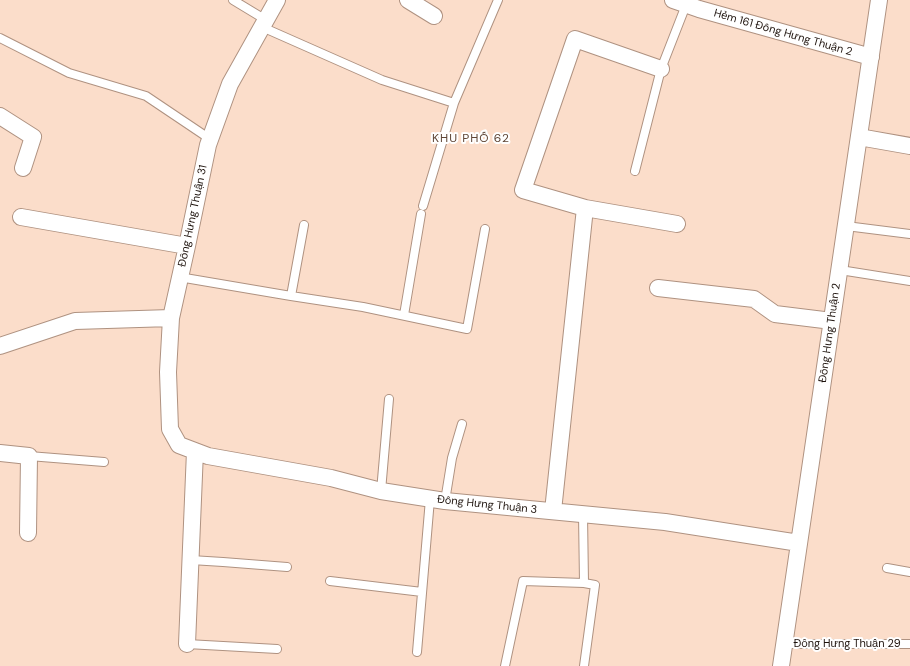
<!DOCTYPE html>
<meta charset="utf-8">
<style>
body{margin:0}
canvas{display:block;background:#fbddca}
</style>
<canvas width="910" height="666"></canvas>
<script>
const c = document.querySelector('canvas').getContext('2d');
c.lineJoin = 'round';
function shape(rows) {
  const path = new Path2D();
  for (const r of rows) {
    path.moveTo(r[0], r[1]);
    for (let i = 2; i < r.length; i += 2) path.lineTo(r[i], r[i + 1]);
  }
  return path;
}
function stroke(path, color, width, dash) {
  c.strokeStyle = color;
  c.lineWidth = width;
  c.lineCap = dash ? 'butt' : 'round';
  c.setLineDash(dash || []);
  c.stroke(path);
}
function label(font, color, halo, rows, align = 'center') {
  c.font = font + ' "DM Sans",sans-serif';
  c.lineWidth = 4;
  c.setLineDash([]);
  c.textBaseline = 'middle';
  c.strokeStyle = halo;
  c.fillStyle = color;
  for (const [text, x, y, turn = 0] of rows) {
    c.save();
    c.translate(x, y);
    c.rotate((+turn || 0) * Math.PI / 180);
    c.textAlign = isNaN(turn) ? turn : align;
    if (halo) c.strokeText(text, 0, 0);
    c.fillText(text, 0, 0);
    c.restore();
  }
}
const lane = shape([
 [233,0,266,20],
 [262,27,382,80,454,103],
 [0,38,69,73,146,96,210,139],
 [635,171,661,69,686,5],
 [423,206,454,103,498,0],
 [846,226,910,234],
 [840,270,910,281],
 [179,277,291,296,363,307,467,329,485,229],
 [291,296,304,225],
 [404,315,421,214],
 [29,456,104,462],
 [381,491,389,399],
 [445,501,452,458,462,424],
 [583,514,584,583,595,585,584,666],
 [191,560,223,562,287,567],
 [887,568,910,572],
 [330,581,422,592],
 [187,644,277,649],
 [784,644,910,644],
 [417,652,430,499],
 [505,666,523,581,584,583]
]);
const street = shape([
 [277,0,230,84,208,145,187,246,171,318,168,372,170,429,179,445,208,456,331,478,381,491,445,501,665,522,799,543],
 [408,0,434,16],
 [673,0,699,9,871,57],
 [661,69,575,39,523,190,585,208,677,224],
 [0,116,33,137,23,168],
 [859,137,910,146],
 [21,217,187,246],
 [658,288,754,299,775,314,832,321],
 [0,346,75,321,171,318],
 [0,453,29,456,28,533],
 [553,511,585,208],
 [187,644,195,451],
 [781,666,879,0]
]);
stroke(lane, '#af9281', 10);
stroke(street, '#af9281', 18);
stroke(lane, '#fff', 8);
stroke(street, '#fff', 16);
label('11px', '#1d120c', '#fff', [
 ["Hẻm 161 Đông Hưng Thuận 2",783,33,16],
 ["Đông Hưng Thuận 31",193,216,-78],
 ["Đông Hưng Thuận 2",830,333,-82],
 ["Đông Hưng Thuận 3",487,505,6],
 ["Đông Hưng Thuận 29",847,644]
]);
c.letterSpacing = '1px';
label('12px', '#5f4636', '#fff', [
 ["KHU PHỐ 62",471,139]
]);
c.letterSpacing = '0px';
</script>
